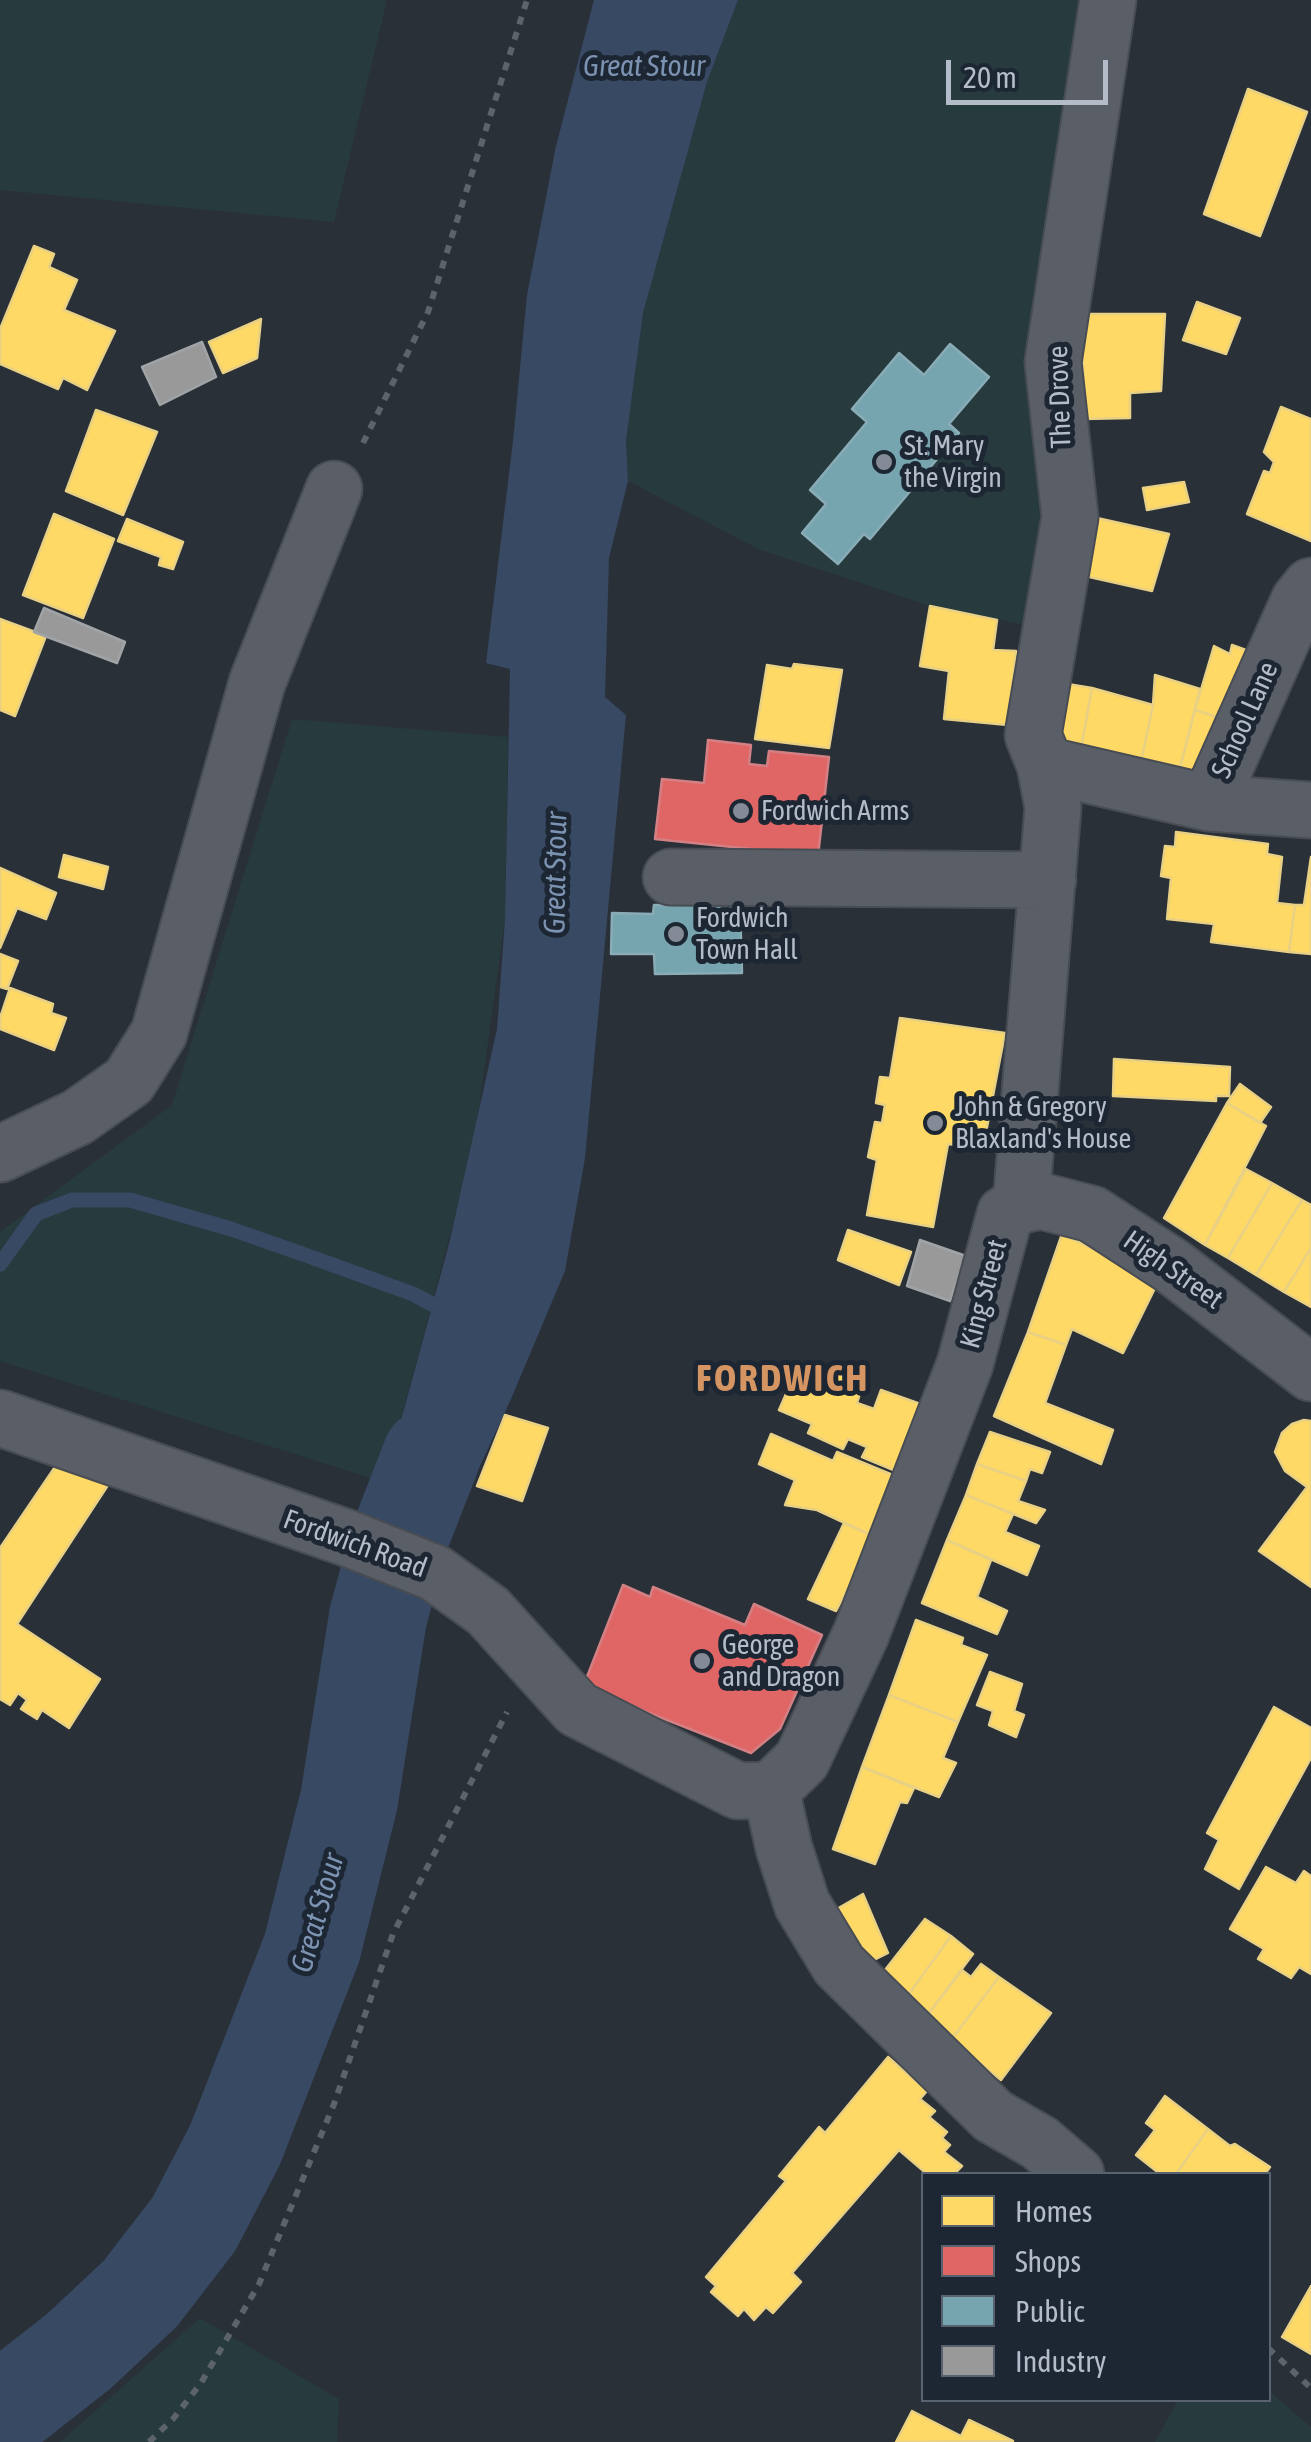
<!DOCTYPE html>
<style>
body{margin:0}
#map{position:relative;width:1311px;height:2442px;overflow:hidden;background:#2a3038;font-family:"Asap Condensed",sans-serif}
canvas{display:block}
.legend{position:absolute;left:921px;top:2172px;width:350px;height:230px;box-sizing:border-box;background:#1d2633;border:2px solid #59626f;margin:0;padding:12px 18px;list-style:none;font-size:30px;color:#b4bcc9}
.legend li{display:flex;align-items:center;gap:20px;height:50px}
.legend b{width:50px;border:2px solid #59626f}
.scale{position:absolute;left:946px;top:60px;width:162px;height:45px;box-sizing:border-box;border:5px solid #b4bcc9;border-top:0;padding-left:12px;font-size:30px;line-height:35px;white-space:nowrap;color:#b4bcc9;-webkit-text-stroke:8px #1d2633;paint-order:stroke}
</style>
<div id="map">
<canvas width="1311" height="2442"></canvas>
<ul class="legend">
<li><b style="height:28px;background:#ffd966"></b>Homes</li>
<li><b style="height:28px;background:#e06666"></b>Shops</li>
<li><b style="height:28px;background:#76a5af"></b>Public</li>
<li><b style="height:28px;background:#999"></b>Industry</li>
</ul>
<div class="scale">20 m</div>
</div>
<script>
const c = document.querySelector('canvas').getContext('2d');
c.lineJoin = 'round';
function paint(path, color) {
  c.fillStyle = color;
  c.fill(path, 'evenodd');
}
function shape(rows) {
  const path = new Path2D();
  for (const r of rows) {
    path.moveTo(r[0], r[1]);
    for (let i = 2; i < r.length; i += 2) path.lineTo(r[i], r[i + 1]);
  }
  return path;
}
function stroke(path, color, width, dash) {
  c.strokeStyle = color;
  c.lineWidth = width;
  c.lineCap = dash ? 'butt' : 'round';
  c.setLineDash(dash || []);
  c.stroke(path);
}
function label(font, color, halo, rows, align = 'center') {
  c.font = font + ' "Asap Condensed",sans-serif';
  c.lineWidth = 10;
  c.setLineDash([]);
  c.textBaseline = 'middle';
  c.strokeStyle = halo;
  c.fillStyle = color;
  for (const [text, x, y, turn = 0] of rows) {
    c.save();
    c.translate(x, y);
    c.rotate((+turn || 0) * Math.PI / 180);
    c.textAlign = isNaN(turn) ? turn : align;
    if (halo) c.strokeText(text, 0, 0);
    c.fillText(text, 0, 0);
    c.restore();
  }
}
paint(shape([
 [0,0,387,0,334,222,0,190],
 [738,0,1080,0,1052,196,1053,517,1026,625,930,606,758,549,628,481,626,441,643,313,707,82],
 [292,719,508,737,505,919,474,1144,394,1446,380,1481,0,1361,0,1232,172,1105],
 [200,2318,339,2399,337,2442,60,2442],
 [1269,2391,1311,2427,1311,2442,1155,2442,1178,2400,1268,2400]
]), '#273a3e');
paint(shape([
 [594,0,738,0,707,82,643,313,626,441,628,481,609,558,605,697,626,715,585,1158,565,1271,511,1399,448,1535,421,1559,367,1518,394,1446,449,1244,497,1029,505,919,510,669,486,663,513,441,527,295,556,146]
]), '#384963');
const homes = shape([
 [1248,89,1307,112,1260,236,1204,214,1248,89],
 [34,246,54,254,49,267,77,280,64,310,115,331,87,390,63,378,58,389,0,364,0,329,34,246],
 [1197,302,1240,318,1226,354,1183,340,1197,302],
 [1082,314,1165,314,1161,391,1130,393,1130,418,1084,419,1082,314],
 [261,319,257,358,223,373,209,342,261,319],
 [1281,407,1311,419,1311,541,1247,514,1264,471,1270,473,1274,462,1264,452,1281,407],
 [96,410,157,432,123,515,66,491,96,410],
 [1184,482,1189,502,1147,510,1143,488,1184,482],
 [54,514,114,539,83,618,23,595,54,514],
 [1097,518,1169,534,1152,591,1085,576,1097,518],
 [127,519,183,542,173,569,159,565,161,557,118,541,127,519],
 [930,606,997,620,993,650,1016,651,1008,725,944,719,949,671,920,666,930,606],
 [0,619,46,636,15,716,0,710,0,619],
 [1232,645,1257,654,1230,721,1195,710,1214,646,1230,654,1232,645],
 [794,664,842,670,829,748,755,739,767,665,792,669,794,664],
 [1155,675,1200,689,1180,768,1141,762,1153,705,1155,675],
 [1055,682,1092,688,1081,749,1044,742,1055,682],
 [1092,688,1153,705,1141,762,1081,749,1092,688],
 [1195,710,1230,721,1210,776,1180,768,1195,710],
 [1176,832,1268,844,1267,854,1282,857,1277,903,1295,905,1289,952,1211,942,1214,924,1167,919,1171,878,1161,876,1165,846,1175,847,1176,832],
 [64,855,108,867,103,889,59,877,64,855],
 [1311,857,1311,954,1289,952,1295,905,1304,905,1311,857],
 [0,868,56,893,46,919,17,908,0,948,0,868],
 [0,954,18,961,7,989,0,987,0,954],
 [10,988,53,1004,51,1013,66,1018,54,1050,0,1029,0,1018,10,988],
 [900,1018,1005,1033,983,1148,948,1144,933,1227,867,1215,877,1160,868,1157,875,1122,882,1123,885,1105,876,1103,880,1077,890,1078,900,1018],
 [1114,1059,1230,1067,1229,1096,1216,1096,1216,1101,1113,1096,1114,1059],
 [1240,1084,1271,1107,1260,1123,1227,1103,1240,1084],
 [1227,1103,1266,1126,1205,1245,1164,1218,1227,1103],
 [1246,1169,1272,1183,1228,1258,1205,1245,1246,1169],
 [1272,1183,1302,1200,1256,1275,1228,1258,1272,1183],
 [1302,1200,1311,1205,1311,1248,1284,1292,1256,1275,1302,1200],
 [848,1230,911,1252,899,1285,838,1260,848,1230],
 [1062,1234,1159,1280,1123,1353,1072,1329,1066,1345,1028,1332,1062,1234],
 [1311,1248,1311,1307,1284,1292,1311,1248],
 [1028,1332,1066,1345,1045,1403,1113,1430,1101,1464,994,1416,1028,1332],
 [800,1362,850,1377,848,1385,861,1390,857,1403,874,1409,881,1390,926,1406,903,1474,862,1457,867,1447,848,1439,843,1449,808,1433,812,1424,779,1410,800,1362],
 [505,1415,548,1428,522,1501,477,1486,505,1415],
 [1304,1420,1311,1421,1311,1587,1259,1551,1307,1487,1285,1471,1275,1452,1282,1433,1292,1424,1304,1420],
 [990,1432,1050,1452,1042,1473,1030,1469,1026,1481,977,1464,990,1432],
 [771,1434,833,1461,837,1452,900,1478,875,1537,817,1510,785,1505,795,1480,759,1464,771,1434],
 [57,1464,112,1479,17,1624,100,1679,69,1728,42,1710,37,1719,21,1709,27,1700,18,1693,10,1705,0,1699,0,1548,57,1464],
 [977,1464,1026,1481,1018,1501,1045,1510,1036,1523,966,1495,977,1464],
 [966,1495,1013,1514,1005,1532,1039,1546,1027,1575,947,1540,966,1495],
 [844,1523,875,1537,836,1611,808,1599,844,1523],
 [947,1540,991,1560,977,1597,1007,1611,997,1634,922,1603,947,1540],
 [916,1620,963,1638,961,1645,987,1655,958,1722,889,1695,916,1620],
 [990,1672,1022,1684,1014,1711,1024,1715,1016,1737,989,1725,993,1711,977,1705,990,1672],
 [889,1695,958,1722,943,1758,956,1763,939,1797,862,1767,889,1695],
 [1274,1707,1311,1728,1311,1758,1239,1889,1205,1869,1219,1840,1207,1833,1274,1707],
 [862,1767,914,1788,907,1803,900,1802,875,1864,833,1849,862,1767],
 [1266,1867,1296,1883,1304,1871,1311,1876,1311,1974,1299,1967,1291,1978,1258,1959,1264,1949,1230,1929,1266,1867],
 [863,1894,888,1953,854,1970,828,1914,863,1894],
 [925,1919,951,1936,901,2005,874,1984,925,1919],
 [951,1936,973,1954,923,2021,901,2005,951,1936],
 [981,1964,999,1977,951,2040,923,2021,962,1970,971,1977,981,1964],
 [999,1977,1051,2013,1001,2080,951,2040,999,1977],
 [888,2057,927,2091,920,2099,935,2111,929,2117,947,2132,942,2138,950,2145,944,2152,962,2166,954,2174,927,2174,899,2150,792,2273,801,2282,773,2313,766,2307,754,2320,744,2309,738,2316,711,2292,716,2286,706,2277,786,2181,779,2176,819,2127,825,2133,888,2057],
 [1165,2096,1208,2129,1176,2174,1160,2174,1136,2155,1155,2130,1146,2123,1165,2096],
 [1208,2129,1230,2146,1235,2144,1270,2167,1265,2174,1176,2174,1208,2129],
 [1311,2286,1311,2354,1282,2337,1311,2286],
 [912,2411,961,2436,969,2420,1013,2441,896,2442,912,2411]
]);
paint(homes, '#ffd966');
stroke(homes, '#e8d084', 2.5);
const shops = shape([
 [708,740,751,745,749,764,767,766,769,751,829,757,818,856,655,839,662,779,704,783,708,740],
 [623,1585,650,1597,653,1587,745,1625,754,1604,822,1635,780,1729,751,1753,583,1687,623,1585]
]);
paint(shops, '#e06666');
stroke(shops, '#d38084', 2.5);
const public = shape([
 [950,344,989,377,949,424,959,433,870,539,864,534,838,564,802,533,826,504,810,490,867,422,852,409,899,353,924,375,950,344],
 [654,905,740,905,742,973,655,974,654,954,611,954,612,913,653,914,654,905]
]);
paint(public, '#76a5af');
stroke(public, '#89acb7', 2.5);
const industry = shape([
 [202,342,216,377,160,405,142,367,202,342],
 [44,608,125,642,117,663,34,632,44,608],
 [920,1240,966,1256,950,1301,907,1286,920,1240]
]);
paint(industry, '#999');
stroke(industry, '#a1a4a7', 2.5);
stroke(shape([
 [0,1264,36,1214,72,1200,130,1200,231,1229,311,1257,413,1294,447,1312]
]), '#384963', 15);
stroke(shape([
 [0,2413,79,2351,140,2294,194,2224,235,2145,312,1948,349,1800,378,1617,399,1539,431,1457]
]), '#384963', 98);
const minor = shape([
 [1045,765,1209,803,1311,810],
 [1209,803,1299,601,1311,586],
 [671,877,1048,880],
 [0,1154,78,1117,129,1081,159,1033,257,683,334,489],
 [1021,1205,1053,807,1045,765,1033,735,1070,517,1053,362,1108,0],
 [0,1418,347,1538,435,1573,488,1611,577,1709,738,1791,771,1790],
 [771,1790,802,1760,861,1634,965,1364,1005,1214,1021,1205,1041,1201,1092,1214,1172,1266,1311,1373],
 [771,1790,784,1848,802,1904,839,1965,993,2116,1040,2143,1076,2174]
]);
stroke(minor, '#484c53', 59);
stroke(shape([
 [363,443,428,312,527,0],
 [1268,2348,1311,2388],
 [149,2442,173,2419,201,2383,259,2284,334,2104,393,1934,507,1712]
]), '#5d636a', 6, [8, 8]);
stroke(minor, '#5a5e66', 55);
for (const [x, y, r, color] of [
 [884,462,10,"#848b96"],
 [741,811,10,"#848b96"],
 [676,934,10,"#848b96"],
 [935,1123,10,"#848b96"],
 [702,1661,10,"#848b96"]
]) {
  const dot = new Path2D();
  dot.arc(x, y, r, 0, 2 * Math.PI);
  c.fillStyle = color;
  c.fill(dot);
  stroke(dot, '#1d2633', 4);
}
label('28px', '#b4bcc9', '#1d2633', [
 ["The Drove",1060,397,-92],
 ["School Lane",1245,720,-66],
 ["High Street",1173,1270,35],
 ["King Street",984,1294,-75],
 ["Fordwich Road",355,1544,20]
]);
label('28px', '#b4bcc9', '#1d2633', [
 ["St. Mary",904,446],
 ["the Virgin",904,478],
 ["Fordwich Arms",761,811],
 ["Fordwich",696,918],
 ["Town Hall",696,950],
 ["John & Gregory",955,1107],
 ["Blaxland's House",955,1139],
 ["George",722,1645],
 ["and Dragon",722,1677]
], 'left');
label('italic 30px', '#7c92b1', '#1d2633', [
 ["Great Stour",644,67],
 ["Great Stour",556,873,-89],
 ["Great Stour",318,1913,-74]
]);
c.letterSpacing = '2.5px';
label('bold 38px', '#d59563', '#1d2633', [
 ["FORDWICH",783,1379]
]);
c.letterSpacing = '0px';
</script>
